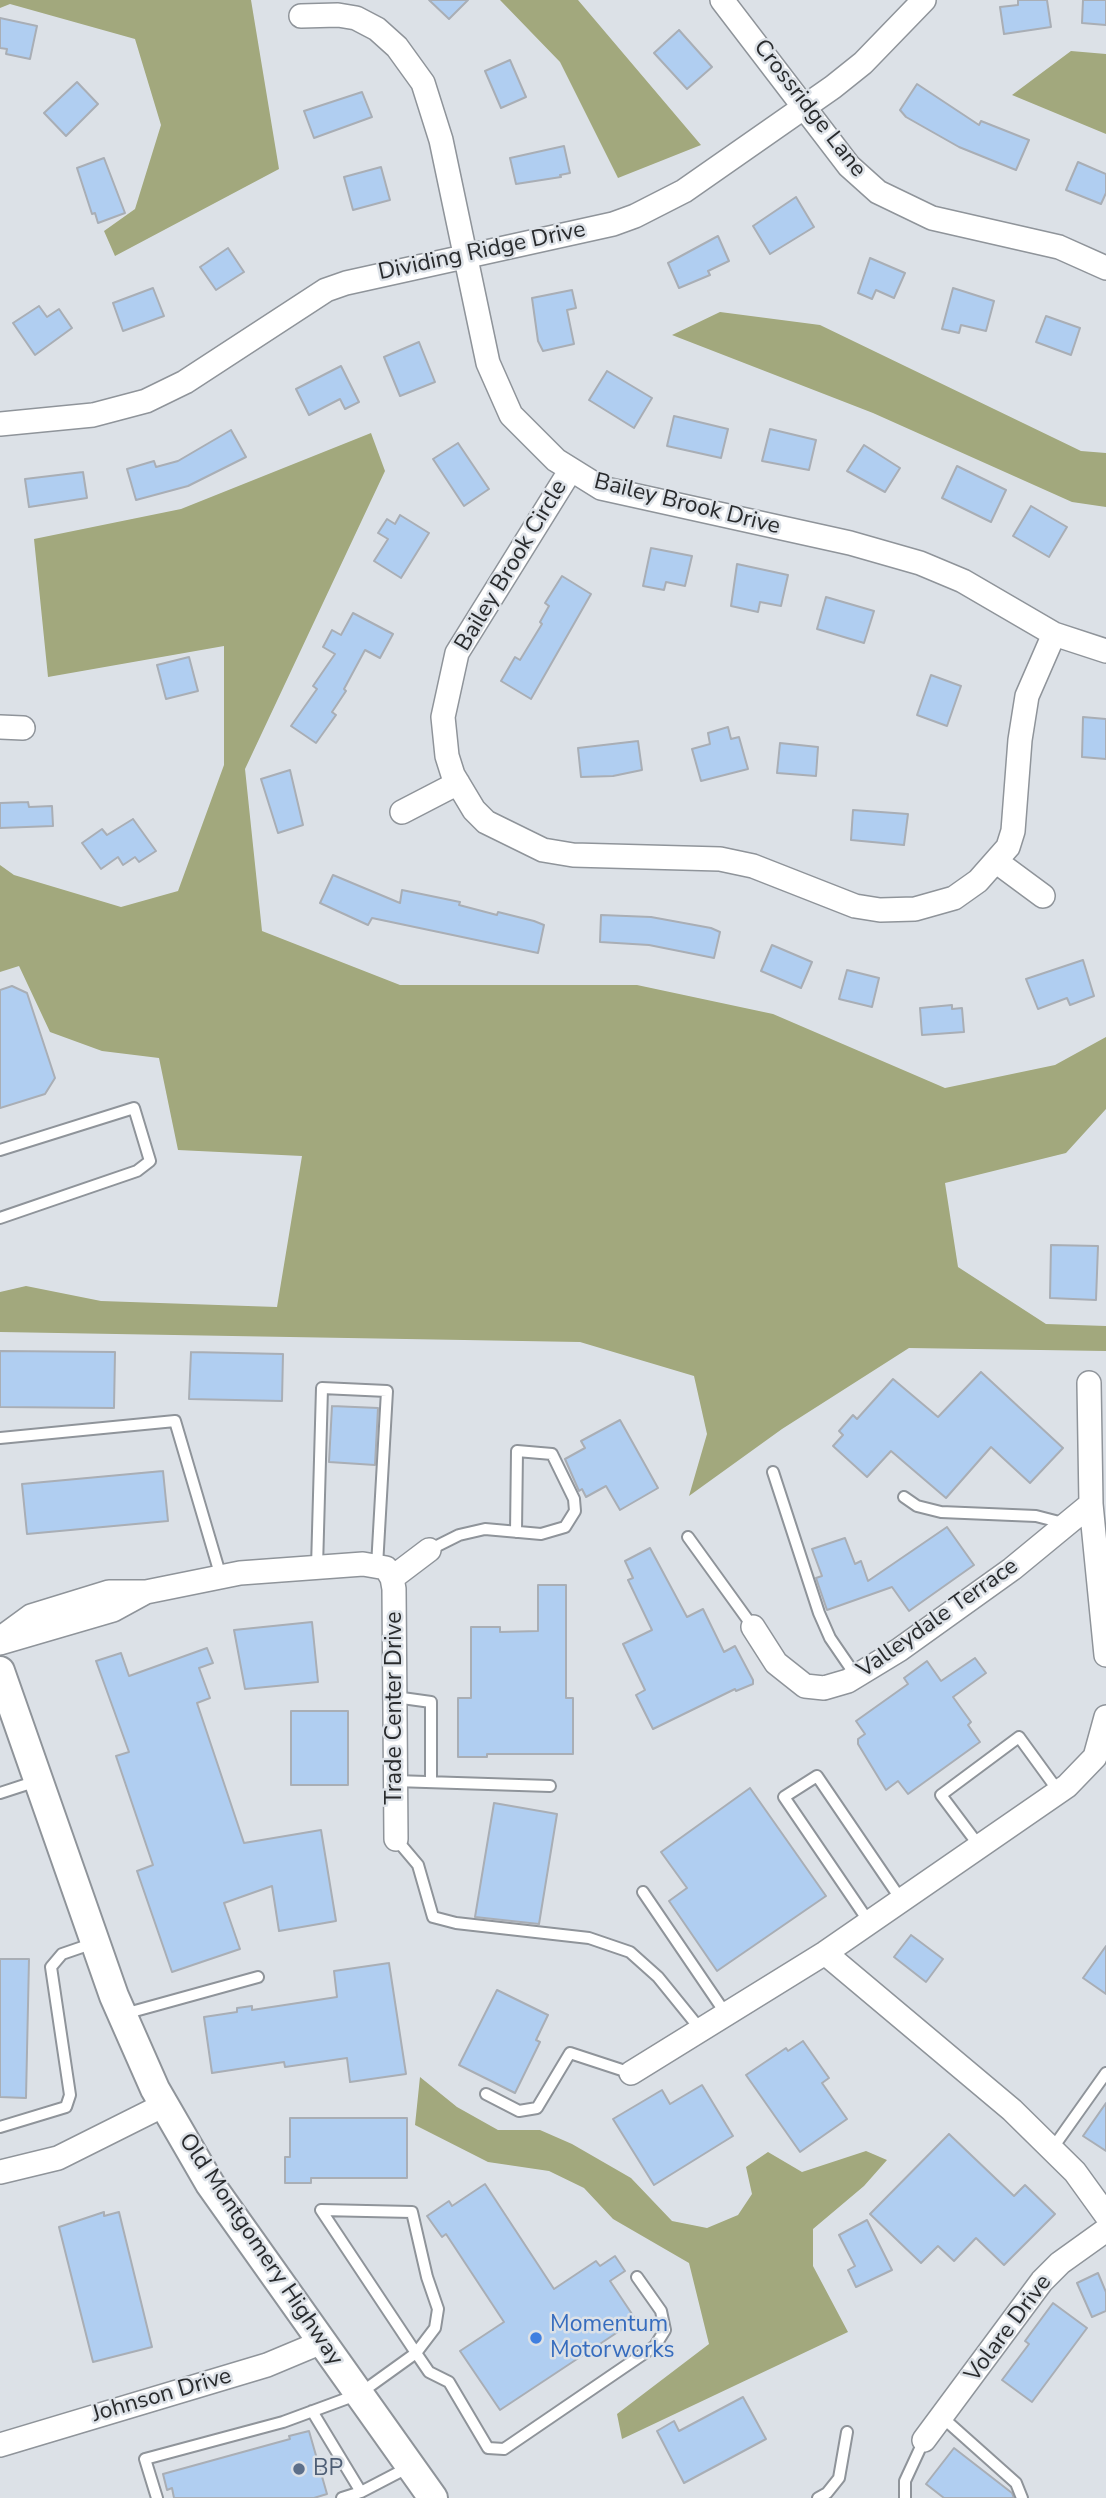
<!DOCTYPE html>
<style>
body{margin:0}
canvas{display:block;background:#dce1e7}
</style>
<canvas width="1106" height="2498"></canvas>
<script>
const c = document.querySelector('canvas').getContext('2d');
c.lineJoin = 'round';
function paint(path, color) {
  c.fillStyle = color;
  c.fill(path, 'evenodd');
}
function shape(rows) {
  const path = new Path2D();
  for (const r of rows) {
    path.moveTo(r[0], r[1]);
    for (let i = 2; i < r.length; i += 2) path.lineTo(r[i], r[i + 1]);
  }
  return path;
}
function stroke(path, color, width, dash) {
  c.strokeStyle = color;
  c.lineWidth = width;
  c.lineCap = dash ? 'butt' : 'round';
  c.setLineDash(dash || []);
  c.stroke(path);
}
function label(font, color, halo, rows, align = 'center') {
  c.font = font + ' "Nunito Sans",sans-serif';
  c.lineWidth = 5;
  c.setLineDash([]);
  c.textBaseline = 'middle';
  c.strokeStyle = halo;
  c.fillStyle = color;
  for (const [text, x, y, turn = 0] of rows) {
    c.save();
    c.translate(x, y);
    c.rotate((+turn || 0) * Math.PI / 180);
    c.textAlign = isNaN(turn) ? turn : align;
    if (halo) c.strokeText(text, 0, 0);
    c.fillText(text, 0, 0);
    c.restore();
  }
}
paint(shape([
 [0,0,251,0,279,169,115,256,104,231,135,209,161,125,135,39,10,4,0,8],
 [500,0,578,0,701,145,618,178,560,62],
 [1071,51,1106,54,1106,134,1012,95],
 [720,312,820,325,1081,451,1106,453,1106,507,1072,502,873,413,672,335],
 [371,433,385,471,245,769,262,931,400,985,637,985,773,1014,945,1088,1055,1065,1106,1037,1106,1109,1066,1153,945,1183,958,1267,1046,1324,1106,1326,1106,1351,909,1348,782,1429,689,1496,707,1434,694,1376,580,1342,0,1332,0,1292,26,1286,101,1301,277,1307,302,1156,178,1150,159,1058,102,1051,50,1032,19,966,0,972,0,865,14,875,121,907,178,891,224,765,224,646,48,677,34,539,181,509],
 [420,2077,457,2107,498,2130,540,2130,572,2144,631,2178,672,2221,707,2228,738,2215,752,2194,746,2167,768,2152,802,2172,866,2151,887,2160,864,2186,813,2229,813,2266,848,2332,622,2439,617,2414,709,2344,689,2263,613,2219,584,2188,549,2171,488,2162,415,2125]
]), '#a2a87d');
const building = shape([
 [429,0,468,0,449,19,429,0],
 [1018,0,1047,0,1051,27,1004,34,1000,7,1018,5,1018,0],
 [1083,0,1106,0,1106,25,1082,23,1083,0],
 [0,18,37,26,30,59,6,54,7,49,0,48,0,18],
 [679,30,712,67,687,89,654,53,679,30],
 [510,60,526,97,501,108,485,71,510,60],
 [77,82,98,104,66,136,44,113,77,82],
 [917,84,979,125,981,121,1029,140,1016,170,959,147,906,117,900,110,917,84],
 [362,92,372,117,314,138,304,111,362,92],
 [564,146,570,173,560,175,561,177,516,184,510,158,564,146],
 [104,158,125,213,98,223,95,213,92,214,77,168,104,158],
 [1078,162,1106,174,1106,193,1101,204,1066,190,1078,162],
 [381,167,390,200,353,210,344,177,381,167],
 [796,197,814,227,770,254,753,226,796,197],
 [718,236,729,261,708,271,710,275,679,288,668,263,718,236],
 [228,248,244,272,216,290,200,267,228,248],
 [870,258,905,273,894,298,876,290,872,299,858,293,870,258],
 [153,288,164,316,123,331,113,303,153,288],
 [953,288,994,301,986,331,961,325,959,333,942,329,953,288],
 [572,290,576,308,567,310,574,344,543,351,538,341,532,298,572,290],
 [39,306,47,317,59,309,72,328,35,355,13,323,39,306],
 [1046,316,1080,328,1071,355,1036,342,1046,316],
 [419,342,435,382,400,396,384,357,419,342],
 [341,366,359,402,345,409,340,399,309,415,296,389,341,366],
 [607,371,652,398,634,428,589,400,607,371],
 [674,416,728,429,721,458,667,446,674,416],
 [770,429,816,440,809,470,762,461,770,429],
 [231,430,246,457,188,486,136,500,127,469,154,461,156,467,178,461,231,430],
 [458,443,489,489,464,506,433,459,458,443],
 [864,445,900,468,885,492,847,471,864,445],
 [957,466,1006,490,991,522,942,498,957,466],
 [83,472,87,498,29,507,25,479,83,472],
 [1031,506,1067,527,1049,557,1013,536,1031,506],
 [400,515,429,533,401,578,374,561,388,539,378,533,387,519,395,524,400,515],
 [651,548,692,556,685,586,666,582,664,590,643,586,651,548],
 [737,564,788,575,781,606,760,602,758,612,731,606,737,564],
 [562,576,591,594,531,699,501,681,515,657,520,660,542,624,540,622,549,606,545,603,562,576],
 [826,597,874,611,864,643,817,629,826,597],
 [353,613,393,634,380,658,365,650,344,689,346,691,332,712,336,715,316,743,291,726,317,689,313,686,335,654,323,647,332,630,341,635,353,613],
 [189,657,198,691,166,699,157,665,189,657],
 [931,675,961,686,947,726,917,715,931,675],
 [1083,717,1106,719,1106,759,1082,757,1083,717],
 [728,727,731,739,739,737,748,769,701,781,692,749,710,744,708,733,728,727],
 [638,741,642,770,613,776,581,777,578,748,638,741],
 [780,743,818,747,816,776,777,773,780,743],
 [290,770,303,825,278,833,261,779,290,770],
 [28,802,29,807,52,806,53,826,0,828,0,803,28,802],
 [853,810,908,814,904,845,851,840,853,810],
 [133,819,156,851,139,862,135,857,123,865,118,857,101,869,82,843,102,829,107,835,133,819],
 [333,875,400,903,402,890,460,902,459,905,497,915,498,912,534,921,544,925,538,953,372,918,368,925,320,903,333,875],
 [601,915,651,917,711,928,720,932,714,958,649,945,600,942,601,915],
 [772,945,812,962,801,988,761,971,772,945],
 [1083,960,1094,996,1070,1005,1067,998,1038,1009,1026,979,1083,960],
 [847,970,879,978,872,1007,839,999,847,970],
 [12,986,27,993,55,1078,45,1094,0,1108,0,990,12,986],
 [952,1005,952,1009,962,1008,964,1032,922,1035,920,1008,952,1005],
 [1051,1245,1098,1246,1096,1300,1050,1298,1051,1245],
 [0,1351,115,1352,114,1408,0,1407,0,1351],
 [191,1352,283,1354,282,1401,189,1399,191,1352],
 [981,1372,1063,1448,1030,1483,991,1447,946,1498,891,1451,867,1477,833,1446,843,1435,839,1431,853,1415,857,1419,893,1379,938,1417,981,1372],
 [332,1406,378,1408,375,1465,329,1462,332,1406],
 [620,1420,658,1488,620,1510,606,1486,586,1497,582,1489,579,1491,565,1459,585,1448,581,1441,620,1420],
 [163,1471,168,1521,27,1534,22,1484,163,1471],
 [947,1527,974,1565,909,1611,892,1587,827,1610,816,1578,822,1576,812,1549,845,1538,855,1564,861,1561,868,1581,947,1527],
 [650,1548,687,1617,703,1609,724,1652,735,1646,753,1680,753,1684,736,1691,735,1689,653,1729,636,1695,645,1690,623,1644,652,1630,628,1580,633,1578,625,1561,650,1548],
 [538,1585,566,1585,566,1698,573,1698,573,1754,487,1754,487,1757,458,1757,458,1698,471,1698,471,1627,500,1627,500,1632,538,1631,538,1585],
 [312,1622,318,1682,245,1689,234,1630,312,1622],
 [207,1648,213,1663,199,1668,210,1698,197,1703,244,1843,321,1830,336,1921,279,1931,272,1886,224,1903,240,1949,172,1972,137,1871,153,1865,116,1756,129,1752,96,1661,121,1653,129,1676,207,1648],
 [975,1658,986,1673,953,1697,971,1722,968,1725,980,1742,908,1794,898,1781,886,1790,858,1744,858,1739,865,1734,856,1721,908,1684,904,1678,927,1661,941,1681,975,1658],
 [291,1711,348,1711,348,1785,291,1785,291,1711],
 [750,1788,826,1896,717,1971,669,1901,687,1888,661,1852,750,1788],
 [494,1803,557,1814,539,1924,475,1917,494,1803],
 [911,1935,943,1959,926,1982,894,1957,911,1935],
 [1106,1946,1106,1994,1083,1978,1106,1946],
 [0,1959,29,1959,26,2098,0,2097,0,1959],
 [389,1963,406,2074,350,2082,347,2058,285,2067,284,2062,212,2073,204,2017,237,2012,237,2008,252,2006,252,2010,337,1997,334,1971,389,1963],
 [497,1990,548,2015,536,2040,540,2042,515,2093,459,2065,497,1990],
 [803,2041,829,2078,822,2083,847,2119,800,2152,746,2075,786,2048,788,2051,803,2041],
 [702,2085,733,2136,654,2185,613,2119,662,2090,670,2104,702,2085],
 [1106,2103,1106,2151,1083,2136,1106,2103],
 [290,2118,407,2118,407,2178,311,2178,311,2183,285,2183,285,2157,290,2157,290,2118],
 [949,2134,1014,2196,1025,2185,1055,2214,1004,2265,976,2238,954,2261,938,2246,921,2263,870,2214,949,2134],
 [485,2184,554,2289,596,2261,600,2266,615,2256,625,2271,610,2281,636,2320,500,2410,460,2351,504,2322,446,2234,442,2237,427,2216,449,2201,452,2206,485,2184],
 [104,2212,104,2216,119,2212,152,2347,93,2362,59,2227,104,2212],
 [867,2220,892,2270,856,2287,848,2270,855,2266,839,2235,867,2220],
 [1098,2273,1106,2292,1106,2311,1092,2317,1077,2283,1098,2273],
 [1053,2303,1087,2328,1032,2402,1002,2380,1029,2344,1025,2341,1053,2303],
 [743,2397,766,2439,684,2483,657,2431,674,2421,679,2431,743,2397],
 [309,2431,327,2494,314,2498,174,2498,172,2488,167,2490,163,2474,290,2439,289,2436,309,2431],
 [954,2448,1012,2493,1014,2498,944,2498,926,2484,954,2448]
]);
paint(building, '#b0cef1');
stroke(building, '#a9aeb5', 2);
const service = shape([
 [0,1150,134,1108,150,1161,137,1171,0,1218],
 [0,1438,175,1421,221,1577],
 [773,1472,819,1613,830,1638,856,1676],
 [904,1497,917,1506,941,1512,1036,1516,1067,1524],
 [688,1537,753,1627],
 [429,1550,459,1535,485,1529,541,1534,565,1527,575,1511,574,1499,552,1454,517,1451,516,1532],
 [317,1567,322,1388,387,1391,377,1566],
 [395,1697,431,1702,431,1782],
 [395,1781,550,1786],
 [0,1793,37,1781],
 [396,1839,418,1865,433,1917,456,1923,589,1938,630,1952,658,1977,701,2030],
 [980,1847,941,1795,1019,1737,1059,1792],
 [643,1892,726,2014],
 [869,1922,784,1797,817,1776,902,1901],
 [124,2014,258,1977],
 [486,2094,519,2111,537,2108,570,2053,631,2073],
 [0,2127,66,2107,70,2095,51,1967,62,1954,94,1943],
 [1052,2149,1106,2073],
 [312,2411,361,2492],
 [942,2417,1016,2483,1022,2498],
 [157,2498,145,2459,283,2422,359,2394,416,2353,321,2210,412,2212,427,2277,438,2309,435,2328,416,2353,429,2372,449,2382,488,2448,504,2449,655,2346,665,2330,661,2311,637,2277],
 [342,2498,361,2492,409,2467],
 [818,2498,827,2493,839,2478,847,2432],
 [905,2498,905,2481,924,2440]
]);
const minor = shape([
 [722,0,849,166,878,192,932,218,1059,247,1106,268],
 [301,16,338,15,356,18,377,29,397,47,423,83,441,140,488,363,511,415,556,460,601,488,850,543,920,563,963,581,1054,634,1106,651],
 [0,424,93,415,146,401,185,382,326,290,346,283,613,224,635,216,684,191,833,87,863,63,924,0],
 [570,471,457,653,443,717,447,756,453,775,474,810,486,822,543,850,573,855,720,859,753,866,855,906,880,910,915,909,954,898,978,881,1008,847,1013,831,1020,740,1027,696,1054,634],
 [0,727,23,728],
 [402,812,458,783],
 [997,862,1043,896],
 [1089,1383,1091,1504,1106,1655],
 [392,1578,429,1550],
 [753,1627,776,1663,805,1686,824,1688,848,1681,899,1650,1012,1569,1091,1504],
 [5,1635,31,1616,109,1592,146,1592],
 [0,1643,113,1610,146,1592,240,1573,363,1564,386,1568,392,1578,394,1589,396,1839],
 [825,1953,1012,2110,1075,2172,1106,2215],
 [631,2073,825,1953,1067,1786,1095,1757,1106,1717],
 [0,2172,58,2158,164,2105],
 [924,2440,1042,2281,1060,2263,1106,2230],
 [0,2445,267,2365,322,2342]
]);
const tertiary = shape([
 [0,1671,114,1996,155,2089,210,2184,433,2498]
]);
stroke(service, '#8f949a', 14);
stroke(minor, '#8f949a', 26);
stroke(tertiary, '#8f949a', 32);
stroke(service, '#fff', 10);
stroke(minor, '#fff', 23);
stroke(tertiary, '#fff', 28);
for (const [x, y, r, color] of [
 [536,2338,7,"#3f7fe0"],
 [299,2469,7,"#5c6f8a"]
]) {
  const dot = new Path2D();
  dot.arc(x, y, r, 0, 2 * Math.PI);
  c.fillStyle = color;
  c.fill(dot);
  stroke(dot, '#dce1e7', 2.5);
}
label('23px', '#292b2d', '#dce1e7', [
 ["Crossridge Lane",809,109,52],
 ["Dividing Ridge Drive",482,252,-12],
 ["Bailey Brook Drive",687,505,14],
 ["Bailey Brook Circle",512,566,-59],
 ["Valleydale Terrace",938,1619,-35],
 ["Trade Center Drive",395,1708,-90],
 ["Old Montgomery Highway",260,2250,56],
 ["Volare Drive",1009,2329,-53],
 ["Johnson Drive",162,2396,-16]
]);
label('23px', '#366cbe', '#dce1e7', [
 ["Momentum",550,2325],
 ["Motorworks",550,2351]
], 'left');
label('23px', '#4e5e75', '#dce1e7', [
 ["BP",313,2469]
], 'left');
</script>
